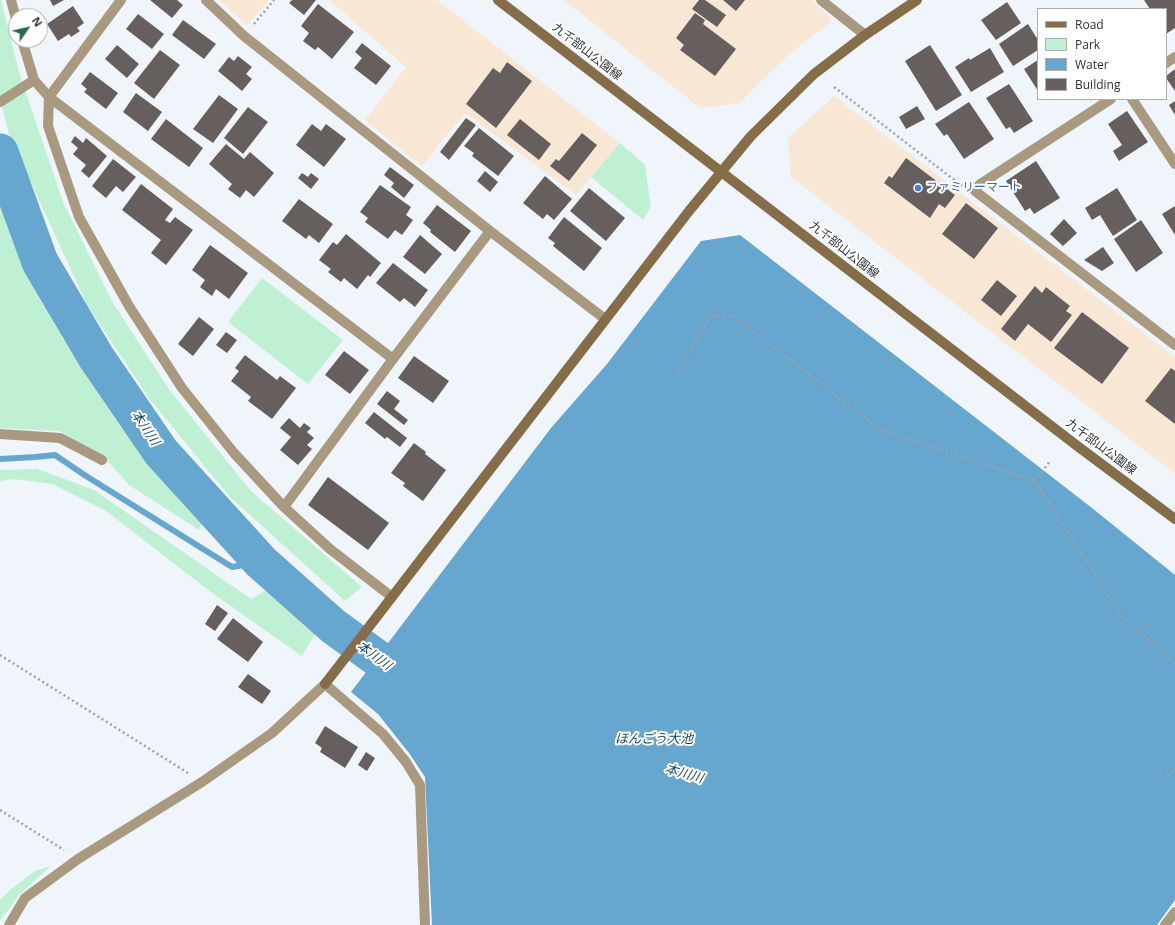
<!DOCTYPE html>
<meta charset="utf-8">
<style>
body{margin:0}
#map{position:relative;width:1175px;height:925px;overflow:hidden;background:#eff5fb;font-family:"Open Sans",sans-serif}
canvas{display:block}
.legend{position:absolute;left:1037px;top:8px;width:130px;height:92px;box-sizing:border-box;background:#fff;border:1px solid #acadad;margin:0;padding:5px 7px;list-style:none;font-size:12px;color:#2f3133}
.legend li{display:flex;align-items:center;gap:8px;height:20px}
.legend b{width:20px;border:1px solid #acadad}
.north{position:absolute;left:8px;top:8px;width:40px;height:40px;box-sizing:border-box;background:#fff;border:1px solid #acadad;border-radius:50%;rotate:56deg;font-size:11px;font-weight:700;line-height:16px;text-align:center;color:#2f3133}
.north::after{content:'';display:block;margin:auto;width:14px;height:18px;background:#25695a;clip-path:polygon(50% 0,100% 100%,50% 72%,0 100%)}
</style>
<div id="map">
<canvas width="1175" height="925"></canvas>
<ul class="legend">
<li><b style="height:5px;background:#866d49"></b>Road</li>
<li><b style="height:11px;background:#c0f0d3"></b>Park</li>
<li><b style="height:11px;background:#67a6ce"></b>Water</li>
<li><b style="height:11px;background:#665f5e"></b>Building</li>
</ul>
<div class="north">N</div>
</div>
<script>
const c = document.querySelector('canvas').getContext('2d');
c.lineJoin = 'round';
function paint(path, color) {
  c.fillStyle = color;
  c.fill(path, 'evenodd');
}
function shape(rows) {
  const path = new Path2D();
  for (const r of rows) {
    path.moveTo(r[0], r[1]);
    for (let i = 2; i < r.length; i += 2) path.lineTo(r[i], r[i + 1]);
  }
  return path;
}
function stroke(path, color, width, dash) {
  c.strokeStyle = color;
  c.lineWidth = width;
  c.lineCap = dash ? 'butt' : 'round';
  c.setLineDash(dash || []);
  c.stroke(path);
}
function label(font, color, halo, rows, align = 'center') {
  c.font = font + ' "Open Sans","Noto Sans JP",sans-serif';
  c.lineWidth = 4;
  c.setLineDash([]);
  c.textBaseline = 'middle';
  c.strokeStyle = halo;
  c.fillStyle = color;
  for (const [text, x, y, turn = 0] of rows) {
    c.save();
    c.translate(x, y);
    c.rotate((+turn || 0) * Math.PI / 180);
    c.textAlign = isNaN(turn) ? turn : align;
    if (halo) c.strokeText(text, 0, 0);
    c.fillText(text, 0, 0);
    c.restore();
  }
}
paint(shape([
 [219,0,269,0,247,26],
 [329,0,437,0,620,143,576,195,465,113,422,166,365,120,406,67],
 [564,0,712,0,715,2,716,0,810,0,831,17,829,23,787,56,739,103,700,108],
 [834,96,1175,357,1175,474,791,177,788,138]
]), '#f9e7d6');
paint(shape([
 [0,0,1,0,19,72,63,202,113,303,169,389,251,491,362,587,345,601,230,497,151,401,87,305,9,134,0,100],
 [620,143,645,165,651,207,643,220,591,177],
 [0,193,63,338,144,453,205,519,199,530,129,485,106,459,59,431,0,428],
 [262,278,343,340,308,384,228,322],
 [38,469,94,490,251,599,268,589,317,631,302,656,216,596,106,511,52,484,14,479,0,481,0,470],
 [51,866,19,895,0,921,0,900,11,889,35,871]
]), '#c0f0d3');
paint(shape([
 [740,235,1092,508,1175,575,1175,900,1157,925,432,925,425,777,409,753,378,714,351,692,551,428,607,364,701,241]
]), '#67a6ce');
stroke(shape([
 [0,459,35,457,55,455,86,476,232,567,261,562]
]), '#67a6ce', 6);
stroke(shape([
 [0,152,40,262,96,357,161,452,261,562,333,626,418,688]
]), '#67a6ce', 37);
paint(shape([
 [50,0,64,0,53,6],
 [150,0,177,0,183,5,172,18],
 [292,0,316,0,304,15,289,3],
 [699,0,705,0,726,15,717,27,692,9],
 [723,0,745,0,736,11],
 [1144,0,1175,0,1175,28,1166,34,1166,9,1150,9],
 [1007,2,1021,23,996,40,981,20],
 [318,4,354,32,332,59,318,47,315,50,303,41,309,33,301,26],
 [73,6,84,23,77,28,80,31,71,37,69,34,58,41,47,24],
 [695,13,705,20,703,24,736,49,715,76,680,50,684,45,676,38],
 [138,14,164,34,152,49,126,29],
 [183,20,216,44,204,59,172,35],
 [1028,24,1038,40,1038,50,1013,66,999,44],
 [362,43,391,66,376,85,354,68,362,58,355,52],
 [117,45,139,64,127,78,105,59],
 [930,45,962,95,936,111,905,61],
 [990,48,1004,72,971,92,955,67,969,58,970,60],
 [160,50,180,65,154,99,134,83],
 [238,56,252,67,246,74,252,79,242,91,218,71,229,57,234,61],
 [1038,60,1038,91,1024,69],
 [507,62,532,81,496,128,466,104,493,68,500,73],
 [1175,69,1175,91,1166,78,1166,76],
 [90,72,118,93,106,109,84,92,87,89,81,84],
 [1009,84,1033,121,1014,133,1010,127,1006,129,986,98],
 [136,93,162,112,148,131,123,112],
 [219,95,238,109,213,143,193,129],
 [1175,101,1175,115,1169,105],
 [969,102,994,139,964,159,947,134,944,136,935,124],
 [917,106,925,119,906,129,899,117],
 [248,107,268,122,243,154,224,138],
 [1127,111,1148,142,1119,161,1113,151,1122,145,1108,124],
 [466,118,476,125,449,160,440,152],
 [166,119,203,148,189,167,151,139],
 [520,119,551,144,539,160,507,135],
 [312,124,321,131,326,124,346,139,324,167,296,145],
 [479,128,514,156,498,176,472,156,474,153,464,146],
 [582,133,597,145,569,181,550,166,556,159,559,161],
 [75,136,83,143,86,138,107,156,89,178,81,171,86,165,73,154,78,148,71,142],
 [226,144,244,159,250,152,274,173,254,197,246,190,240,198,228,189,232,184,209,164],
 [906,158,955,195,945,208,939,204,930,218,884,183,889,176,892,178],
 [113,159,136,177,123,192,116,186,106,198,92,186],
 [1036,161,1060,198,1034,214,1030,208,1025,211,1006,181],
 [390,167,414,185,404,198,391,187,394,183,384,175],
 [485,171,498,182,490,192,477,181],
 [302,173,308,177,311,173,319,179,311,189,298,178],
 [545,176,572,199,554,220,547,214,543,219,523,203],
 [141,184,173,209,165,220,170,223,175,217,193,230,166,265,151,253,161,240,122,210],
 [380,185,411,207,406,215,413,220,402,235,395,230,388,239,365,222,368,218,360,212],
 [589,188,625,218,606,241,570,211],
 [1117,188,1137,220,1113,236,1100,215,1092,220,1085,208],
 [299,199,333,224,319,243,309,235,306,239,282,221],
 [966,203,998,228,974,259,942,234],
 [437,205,471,231,455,252,430,232,431,230,423,223],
 [1175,206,1175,235,1162,214],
 [564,217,602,248,584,271,553,246,555,243,548,238],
 [1064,219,1077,233,1063,246,1050,234],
 [1141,220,1163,253,1136,272,1114,239],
 [346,234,381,263,370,277,368,275,357,289,344,278,341,282,328,272,331,269,319,260,333,242,337,245],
 [420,235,442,254,425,274,403,257],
 [210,245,248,273,229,299,216,289,212,296,200,287,205,280,192,270],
 [1103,247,1114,263,1102,271,1084,260],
 [393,263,428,290,415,307,404,298,400,302,376,283],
 [997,280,1017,296,1001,316,981,300],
 [1035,286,1042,293,1046,287,1070,306,1066,311,1072,315,1051,342,1028,324,1015,341,1001,329],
 [1082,312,1129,348,1102,384,1054,348],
 [199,317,214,329,193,356,178,344],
 [226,332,237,340,227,353,216,345],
 [344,351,369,370,350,394,325,375],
 [245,355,277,380,280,376,296,388,272,419,248,401,251,397,231,381,239,371,235,368],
 [414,356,449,381,433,403,398,378],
 [1171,368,1175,371,1175,424,1145,401],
 [387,391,400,401,394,409,408,420,404,425,377,404],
 [374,412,407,438,400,447,387,437,385,439,365,423],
 [289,418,300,428,304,423,311,428,307,432,314,438,307,445,312,449,298,465,280,450,291,437,280,428],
 [414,443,426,452,425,454,446,470,423,501,403,486,405,483,391,473],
 [328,477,389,523,368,550,308,505],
 [217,605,228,613,215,631,205,624],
 [233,618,263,642,248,662,217,639],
 [248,674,271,691,262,704,238,687],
 [325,726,358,747,345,768,320,752,322,748,315,743],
 [366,752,375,758,367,771,358,765]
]), '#665f5e');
stroke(shape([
 [254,24,274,0],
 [834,87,962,186],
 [677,374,711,315,734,317,881,430,1035,481,1050,461],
 [1035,481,1123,618,1175,663],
 [0,655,188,773],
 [1163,779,1175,769],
 [0,810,64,850]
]), '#9ea2a6', 2.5, [2, 3]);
stroke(shape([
 [0,434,60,438,102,460],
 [325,684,383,734,406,762,420,785,425,925],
 [1165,925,1175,912]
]), '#aa9981', 10);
stroke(shape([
 [11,0,16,19],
 [121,0,49,97,48,126,79,217,129,306,182,388,234,453,284,507,330,549,392,597],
 [206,0,244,36,490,231,605,319],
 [821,0,865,35],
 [22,40,34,80,49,97,393,359],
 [1166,63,1175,57],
 [1111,99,979,185,975,191,1175,345],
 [1132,99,1175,164],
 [0,102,34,80],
 [284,507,393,359,490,231],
 [9,925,25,898,78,859,202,782,272,733,325,684]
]), '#aa9981', 10);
stroke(shape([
 [498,0,1076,445,1175,519],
 [325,684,689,211,751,136,814,74,865,35,917,0]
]), '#866d49', 10);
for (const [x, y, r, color] of [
 [918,188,4,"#3f7fe0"]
]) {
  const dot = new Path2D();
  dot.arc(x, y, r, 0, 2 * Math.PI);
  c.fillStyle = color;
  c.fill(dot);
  stroke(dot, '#fff', 1.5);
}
label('12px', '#2f3133', '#fff', [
 ["九千部山公園線",587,52,38],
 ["九千部山公園線",844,250,38],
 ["九千部山公園線",1101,447,37]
]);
label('12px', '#366cbe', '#fff', [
 ["ファミリーマート",926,188]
], 'left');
label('italic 13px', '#174864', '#fff', [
 ["本川川",145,428,56],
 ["本川川",374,656,36],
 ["ほんごう大池",654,739],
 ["本川川",684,774,16]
]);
</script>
